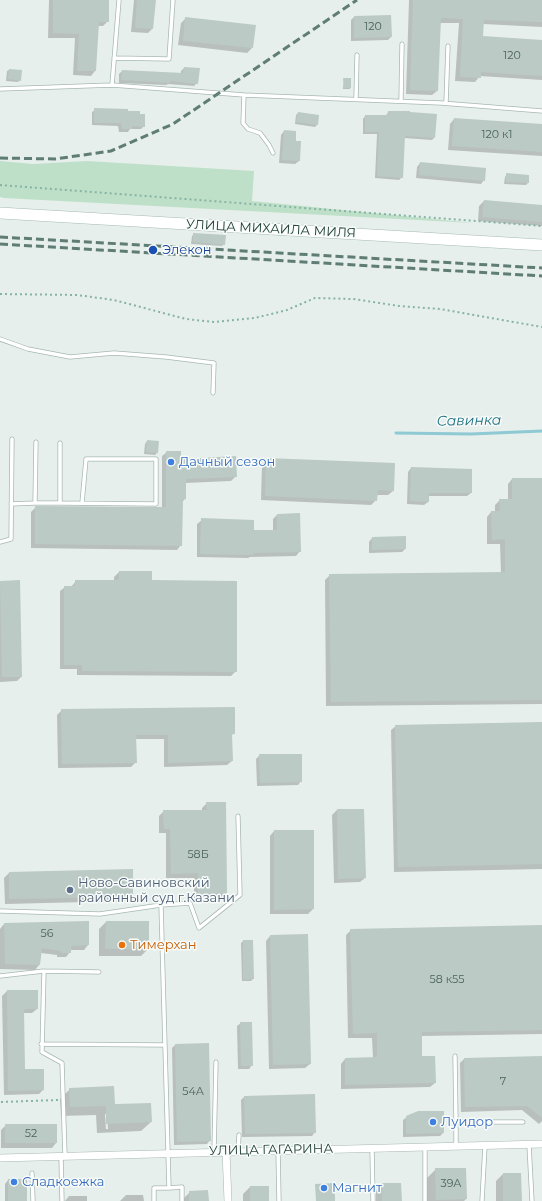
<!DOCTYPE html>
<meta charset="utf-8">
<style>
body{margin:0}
canvas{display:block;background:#e6efeb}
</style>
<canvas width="542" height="1201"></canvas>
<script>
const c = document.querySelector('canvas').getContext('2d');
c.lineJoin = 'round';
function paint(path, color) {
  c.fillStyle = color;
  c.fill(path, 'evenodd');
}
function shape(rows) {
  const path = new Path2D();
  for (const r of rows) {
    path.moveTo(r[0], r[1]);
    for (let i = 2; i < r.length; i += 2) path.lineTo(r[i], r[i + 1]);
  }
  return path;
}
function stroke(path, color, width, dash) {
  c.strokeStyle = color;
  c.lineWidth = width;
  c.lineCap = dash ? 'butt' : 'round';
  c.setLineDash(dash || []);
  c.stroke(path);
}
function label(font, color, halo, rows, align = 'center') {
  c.font = font + ' Montserrat,sans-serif';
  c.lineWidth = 3;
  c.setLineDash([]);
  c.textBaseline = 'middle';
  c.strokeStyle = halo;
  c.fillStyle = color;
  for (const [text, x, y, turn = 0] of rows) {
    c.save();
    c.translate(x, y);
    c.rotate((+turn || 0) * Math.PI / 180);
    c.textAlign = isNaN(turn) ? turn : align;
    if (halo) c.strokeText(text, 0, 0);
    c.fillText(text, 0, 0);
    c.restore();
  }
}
paint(shape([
 [0,161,33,164,87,161,254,171,252,201,474,223,4,198,0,197]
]), '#bfe0c8');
paint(shape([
 [49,0,108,0,108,21,103,26,98,26,95,71,91,76,73,75,75,38,48,38],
 [134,0,155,0,152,29,148,33,131,32],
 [409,0,542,0,542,27,483,24,482,37,542,41,542,80,480,76,475,82,455,81,459,23,439,23,437,91,432,95,406,94],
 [354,17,391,37,388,40,351,41,351,20],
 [186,18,252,48,247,53,178,45,181,23],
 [184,68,197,83,194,86,168,84,166,85,119,83,119,74,122,71,181,74,181,71],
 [9,70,20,80,18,82,6,81,7,71],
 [344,79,350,88,350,89,343,89],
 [95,110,127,112,144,126,141,129,130,129,128,132,119,132,118,126,92,125,92,112],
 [388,112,434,138,432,140,404,138,402,177,399,180,375,178,377,134,363,134,363,119,365,116,386,116],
 [298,113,317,125,315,127,295,124,296,115],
 [454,119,542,125,542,156,448,150,450,124],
 [284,131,295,142,299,161,295,164,279,163,281,135],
 [420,163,484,180,481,184,416,178,417,167],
 [507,174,528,183,526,185,504,184,505,177],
 [484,201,542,206,542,226,478,221,479,206],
 [194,234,224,244,222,246,191,244,192,236],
 [147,441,157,453,155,455,144,454,145,444],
 [167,452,180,460,236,476,231,481,185,483,185,499,182,502,181,545,177,550,31,548,31,512,36,507,162,508,162,456],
 [267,459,393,491,388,495,376,495,376,500,371,505,261,500,262,464],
 [411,468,471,470,471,493,467,496,428,496,428,502,424,505,407,504,408,472],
 [512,479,542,479,542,704,326,706,325,580,330,575,501,573,500,544,487,544,487,517,491,512,495,512,495,505,500,500,508,500,508,484],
 [277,515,300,551,296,556,250,557,248,558,197,557,197,524,202,520,253,532,273,531,273,519],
 [372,538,405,549,402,552,369,553,369,542],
 [119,572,151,581,236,671,231,676,77,675,77,669,60,669,60,591,65,587,71,587,76,581,114,581,114,577],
 [0,582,21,677,17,681,0,682],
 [62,710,234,733,231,736,232,761,227,765,164,767,164,739,135,739,136,762,131,767,58,768,57,715],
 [542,723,542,869,394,872,391,730,396,726],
 [260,755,301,781,298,785,257,786,256,759],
 [207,803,226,893,221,898,194,898,194,878,166,878,166,833,159,833,159,816,164,811,202,811,202,808],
 [337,810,365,878,360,882,334,883,332,815],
 [274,831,313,909,308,914,270,914,270,836],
 [9,873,132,896,128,901,5,904,4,878],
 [106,922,148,922,148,949,141,956,99,956,99,929],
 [4,924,88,945,84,950,70,950,70,952,66,957,57,957,57,955,41,953,39,965,35,970,0,969,0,929],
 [542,926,542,1034,421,1036,421,1057,435,1083,430,1087,341,1089,341,1064,345,1059,373,1058,372,1038,348,1038,346,935,351,930],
 [270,936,310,1064,305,1068,269,1069,266,941],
 [243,941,252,941,253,979,251,981,242,981,241,943],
 [7,991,37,991,37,1009,32,1013,23,1013,24,1070,43,1090,39,1094,4,1095,2,996],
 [241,1023,252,1065,249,1069,238,1069,237,1026],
 [175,1045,210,1140,207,1144,174,1145,172,1048],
 [542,1057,542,1121,539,1124,522,1110,461,1112,460,1063,464,1059],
 [70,1089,114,1105,151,1122,141,1131,97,1133,96,1115,61,1116,60,1099],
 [105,1114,107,1114,108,1129,106,1129],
 [244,1097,315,1132,312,1136,242,1137,241,1100],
 [407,1117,443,1133,440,1136,403,1137,403,1120],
 [6,1125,56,1143,52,1148,1,1148,1,1130],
 [436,1169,466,1199,464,1201,426,1201,426,1179],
 [503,1174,520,1174,521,1201,496,1201,496,1181],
 [8,1180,26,1201,5,1201,5,1184],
 [383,1184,401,1201,376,1201,376,1191],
 [250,1187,268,1187,268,1201,243,1201,243,1194],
 [190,1192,208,1201,183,1201,183,1199],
 [126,1195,143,1195,144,1201,120,1201],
 [69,1196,87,1196,87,1201,65,1201]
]), '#0003');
stroke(shape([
 [396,433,471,434,542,431]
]), '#8ec9d4', 3);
paint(shape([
 [53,0,109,0,109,22,99,22,96,71,77,71,79,34,53,33],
 [137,0,156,0,153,29,135,28],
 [413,0,542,0,542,22,484,20,483,36,542,40,542,76,481,72,481,78,460,77,463,19,441,18,438,91,410,90],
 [391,15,392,37,354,38,354,16],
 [185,17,256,25,253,48,183,41],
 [184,67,200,68,198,84,170,81,170,83,121,80,122,70,183,73],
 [9,69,22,70,21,81,8,79],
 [343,78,351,78,351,88,344,88],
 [94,108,128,109,128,111,140,111,140,114,145,114,145,127,132,126,132,129,122,129,121,123,94,123],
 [388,111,410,111,410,112,437,114,435,138,405,136,403,178,377,176,379,132,365,132,365,115,388,115],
 [298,112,319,115,318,125,296,122],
 [454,118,542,124,542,152,452,146],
 [284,130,296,131,296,141,301,141,300,161,282,160],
 [420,162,486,168,485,181,419,175],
 [506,173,529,175,529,183,506,182],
 [484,200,542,205,542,222,482,217],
 [193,233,226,235,225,245,193,242],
 [147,440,159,441,158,453,146,452],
 [166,451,181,451,181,459,236,456,237,477,186,479,186,499,183,499,182,546,35,544,35,506,166,507],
 [266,458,395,463,394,491,378,490,377,501,265,496],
 [411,467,472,469,472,493,429,493,429,502,410,501],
 [512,478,542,478,542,700,331,702,329,574,505,572,505,539,492,540,491,511,500,511,499,499,512,499],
 [300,513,301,552,253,553,253,555,200,554,201,518,254,520,254,530,277,530,277,514],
 [406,536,406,549,372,550,372,537],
 [119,571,152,571,152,580,237,581,237,672,82,671,82,665,64,665,64,586,75,586,75,580,119,580],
 [20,580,22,677,2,677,0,581],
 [235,707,235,734,232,734,233,761,168,763,168,735,136,735,137,763,62,764,61,709],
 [542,722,542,864,398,867,395,725],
 [259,754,302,754,302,782,260,783],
 [206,802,226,802,227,893,198,894,198,873,171,874,170,829,164,829,163,810,207,810],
 [337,809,364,809,366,878,338,879],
 [274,830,314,830,314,909,274,910],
 [133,869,133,897,9,899,9,872],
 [89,921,89,945,71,946,71,953,61,953,61,951,42,948,40,965,5,964,4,923],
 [106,921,149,921,149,949,105,949],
 [542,925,542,1030,422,1032,422,1056,435,1056,436,1083,345,1085,345,1058,377,1057,377,1033,353,1034,350,929],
 [308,934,311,1064,273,1065,270,935],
 [243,940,253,940,254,979,243,980],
 [7,990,38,990,38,1009,24,1009,25,1069,44,1069,44,1090,8,1091],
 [240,1022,252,1022,253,1066,241,1066],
 [209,1043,211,1141,177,1142,175,1044],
 [542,1056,542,1118,527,1106,465,1107,464,1058],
 [114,1086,115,1104,151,1103,152,1122,106,1124,106,1106,70,1107,69,1088],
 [315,1094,316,1133,245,1134,244,1096],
 [418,1111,444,1111,444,1133,406,1134,406,1116],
 [5,1124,57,1124,57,1143,5,1143],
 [435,1168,466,1168,467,1199,436,1200],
 [503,1173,521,1173,522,1201,503,1201],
 [8,1179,27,1179,27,1201,8,1201],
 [335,1183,335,1201,316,1201,315,1184],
 [382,1183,401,1183,402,1201,382,1201],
 [250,1186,269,1186,269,1201,250,1201],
 [208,1190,209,1201,189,1201,189,1191]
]), '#bbcac4');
const service = shape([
 [114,58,169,59,173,0],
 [112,85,244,95,441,103,542,111],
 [0,89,112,85,119,0],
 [244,95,243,123,248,129,260,133,269,145,273,153],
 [356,99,357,55],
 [401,101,402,44],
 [446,103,448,46],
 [0,339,28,349,70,357,114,353,166,357,214,363,213,393],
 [35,503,60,503,60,443],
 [60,503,156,504,156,459,86,459,82,503],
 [11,504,35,503,36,442],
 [0,542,11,539,12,439],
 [161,905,169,1188,182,1187,182,1201],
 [0,911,100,914,161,905,190,903,199,928,240,895,238,816],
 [44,971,42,1052,62,1063,65,1156],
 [0,976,44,971,99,972],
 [41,1044,165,1045],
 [455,1056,456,1122],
 [529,1145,532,1201],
 [456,1146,456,1122,523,1122],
 [372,1148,373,1201],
 [425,1148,425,1201],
 [278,1150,279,1201],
 [238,1151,239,1135],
 [214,1152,216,1062],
 [61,1156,62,1201],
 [32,1173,33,1201],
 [154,1201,154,1188,169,1188],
 [482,1201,485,1146]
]);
const minor = shape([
 [226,1151,228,1201],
 [0,1158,542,1144]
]);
const secondary = shape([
 [0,213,542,245]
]);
stroke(service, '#a8b8b2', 5);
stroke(minor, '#a8b8b2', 8);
stroke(secondary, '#a4bbb3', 12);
stroke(shape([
 [0,185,542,226],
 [0,294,77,295,114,300,186,319,214,322,255,318,287,310,315,298,353,299,399,306,440,309,542,327],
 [1,1102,58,1100]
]), '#86b3a5', 2, [2, 3]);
stroke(service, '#fff', 3.5);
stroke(minor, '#fff', 7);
stroke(secondary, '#fff', 11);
stroke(shape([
 [0,158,55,159,111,151,173,124,357,0],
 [0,237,542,268],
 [0,244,542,276]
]), '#5f7d75', 3, [8, 4]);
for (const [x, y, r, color] of [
 [153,250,5,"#1a4fb4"],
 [171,462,4,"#3f7fe0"],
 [70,890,4,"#5c6f8a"],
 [122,945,4,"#e8710a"],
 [433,1122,4,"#3f7fe0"],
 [14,1182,4,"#3f7fe0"],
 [324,1188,4,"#3f7fe0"]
]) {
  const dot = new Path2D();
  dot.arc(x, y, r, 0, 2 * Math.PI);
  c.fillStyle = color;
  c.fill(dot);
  stroke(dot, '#f7fbf9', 1.5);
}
label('11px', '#4a645c', null, [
 ["120",373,27],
 ["120",512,56],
 ["120 к1",497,135],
 ["58Б",198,855],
 ["56",47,934],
 ["58 к55",447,980],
 ["7",503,1082],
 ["54А",193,1092],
 ["52",31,1134],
 ["39А",451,1184]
]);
label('13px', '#24423a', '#f7fbf9', [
 ["УЛИЦА МИХАИЛА МИЛЯ",271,229,3],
 ["УЛИЦА ГАГАРИНА",271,1150,-1]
]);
label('13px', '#164399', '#f7fbf9', [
 ["Элекон",162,250]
], 'left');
label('13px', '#366cbe', '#f7fbf9', [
 ["Дачный сезон",179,462],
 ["Луидор",441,1122],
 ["Сладкоежка",22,1182],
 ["Магнит",332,1188]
], 'left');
label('13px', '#4e5e75', '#f7fbf9', [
 ["Ново-Савиновский",78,883],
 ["районный суд г.Казани",78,898]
], 'left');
label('13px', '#c56008', '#f7fbf9', [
 ["Тимерхан",130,945]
], 'left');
label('italic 14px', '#1c6f80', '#f7fbf9', [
 ["Савинка",469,421,-1]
]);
</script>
